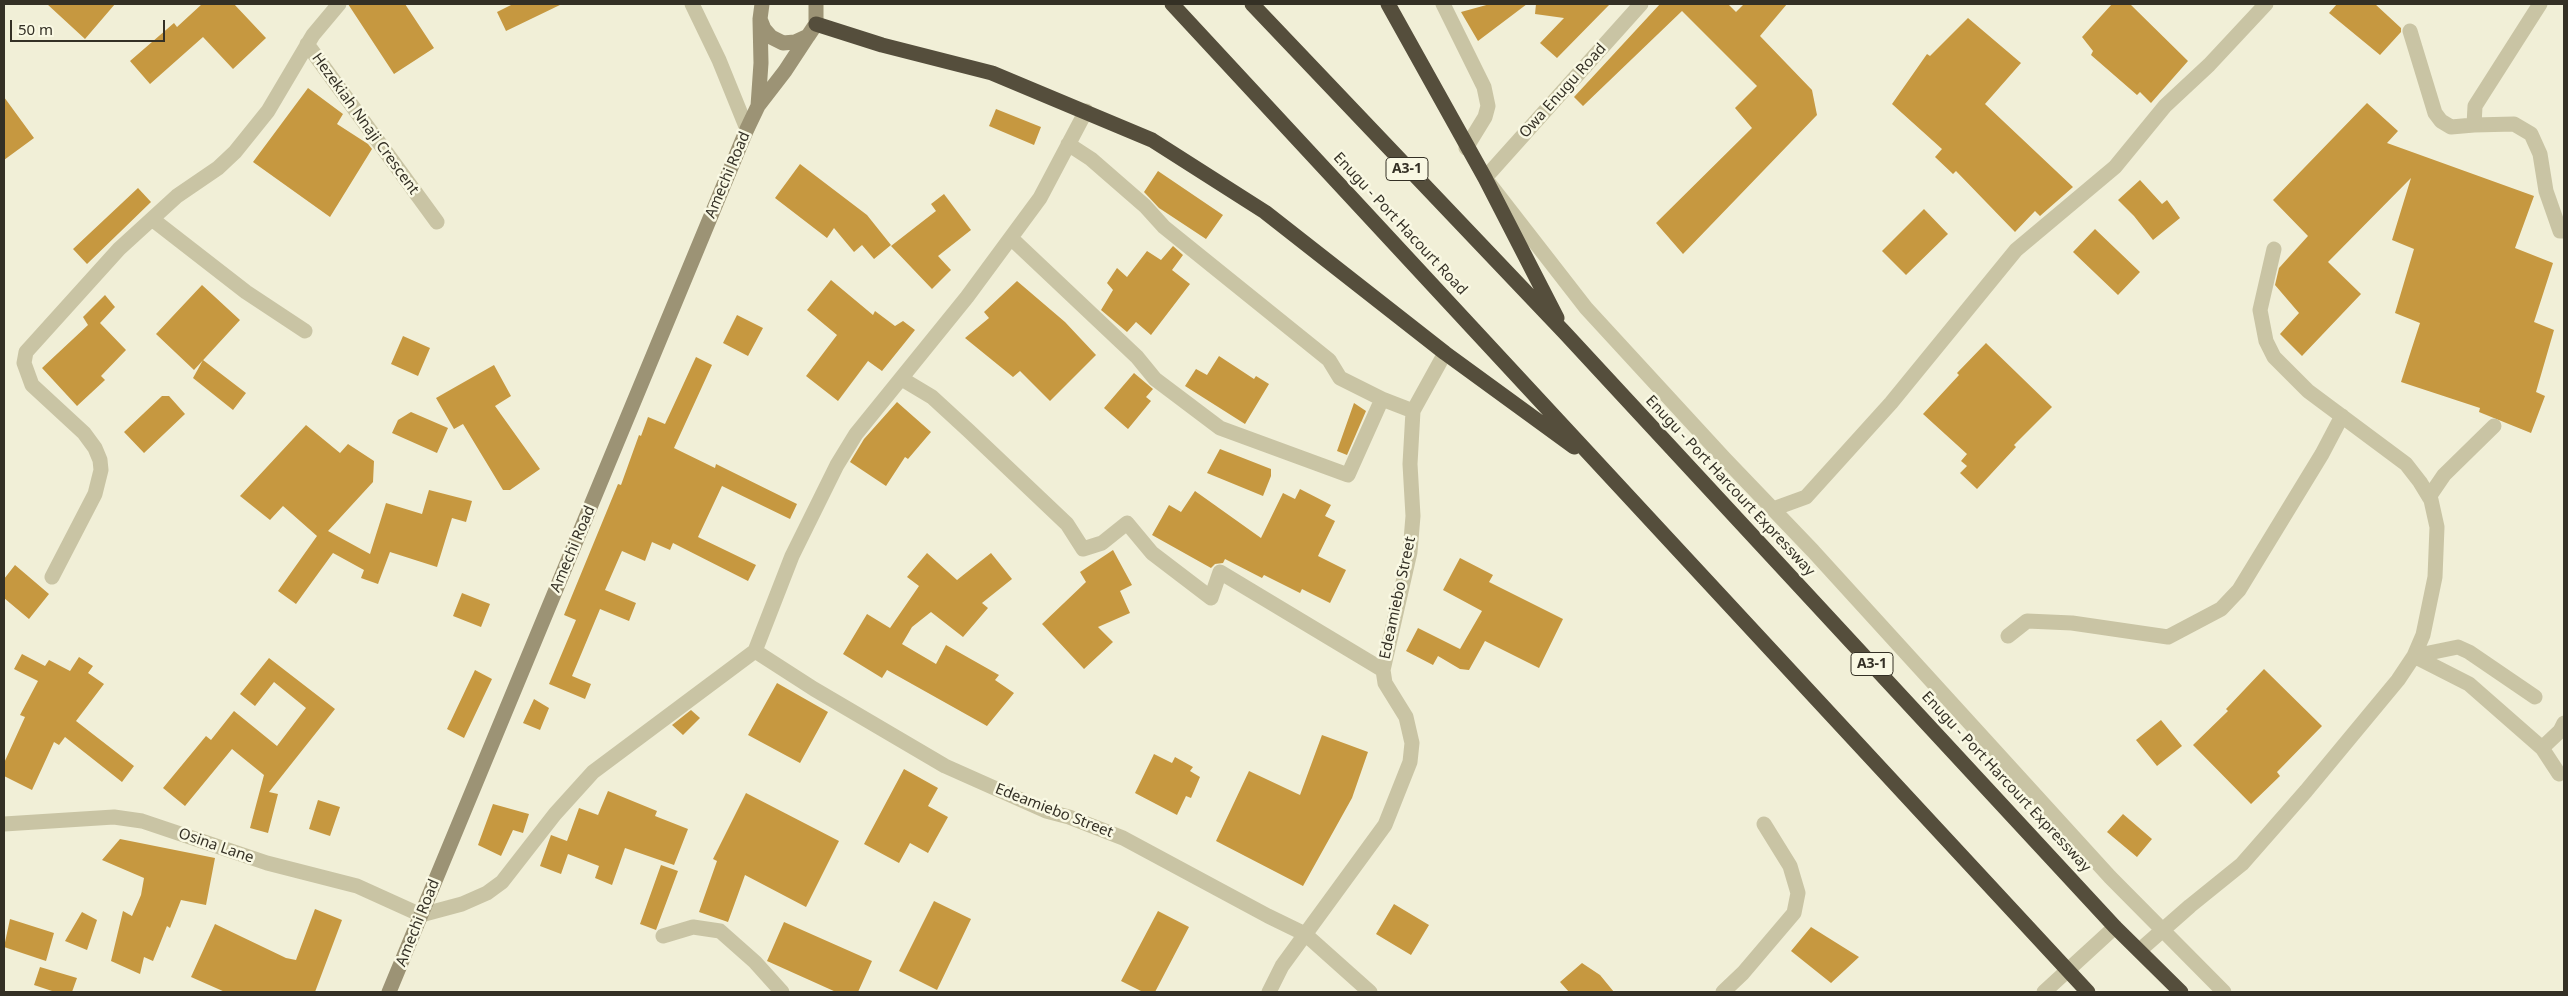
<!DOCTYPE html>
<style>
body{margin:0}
#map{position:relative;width:2568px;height:996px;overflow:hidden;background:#f1efd7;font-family:"Noto Sans",sans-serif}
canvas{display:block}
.frame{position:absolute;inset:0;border:5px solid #343025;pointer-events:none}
.scale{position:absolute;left:10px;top:20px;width:155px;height:22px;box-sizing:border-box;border:2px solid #343025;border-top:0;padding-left:6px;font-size:15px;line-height:18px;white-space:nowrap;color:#343025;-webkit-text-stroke:4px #f9f8e3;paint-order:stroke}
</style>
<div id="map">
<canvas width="2568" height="996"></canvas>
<div class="frame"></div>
<div class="scale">50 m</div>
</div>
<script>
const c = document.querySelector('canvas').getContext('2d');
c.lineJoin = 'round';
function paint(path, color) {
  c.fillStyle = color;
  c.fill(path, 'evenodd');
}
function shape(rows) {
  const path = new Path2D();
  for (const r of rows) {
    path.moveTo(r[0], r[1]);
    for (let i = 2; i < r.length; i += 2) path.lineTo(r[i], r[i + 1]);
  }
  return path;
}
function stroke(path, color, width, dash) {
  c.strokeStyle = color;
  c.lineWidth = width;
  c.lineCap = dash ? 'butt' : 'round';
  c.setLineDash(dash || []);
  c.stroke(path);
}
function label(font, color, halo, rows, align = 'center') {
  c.font = font + ' "Noto Sans",sans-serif';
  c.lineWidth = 5;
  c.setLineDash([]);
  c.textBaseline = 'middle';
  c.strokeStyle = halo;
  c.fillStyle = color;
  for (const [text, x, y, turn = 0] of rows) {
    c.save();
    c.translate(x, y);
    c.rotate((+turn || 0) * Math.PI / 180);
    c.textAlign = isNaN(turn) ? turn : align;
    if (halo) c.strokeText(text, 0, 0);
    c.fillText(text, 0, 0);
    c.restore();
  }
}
paint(shape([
 [47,4,115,4,85,39],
 [202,4,234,4,266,38,233,69,203,37,150,84,130,61,174,23,177,27],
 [348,4,405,4,434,48,394,74],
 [513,4,562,4,506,31,497,12],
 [1490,4,1527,4,1478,41,1461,12],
 [1536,4,1610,4,1557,58,1540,43,1564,18,1535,14],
 [1660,4,1728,4,1736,12,1744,4,1787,4,1760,36,1812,90,1817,115,1683,254,1656,223,1752,128,1735,108,1757,86,1682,11,1583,106,1574,97],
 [2112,4,2130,4,2188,61,2151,103,2140,92,2137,95,2091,55,2093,51,2082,37],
 [2337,4,2375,4,2401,28,2401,32,2380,55,2329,13],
 [1968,18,2021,63,1985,104,2073,187,2040,216,2035,211,2015,232,1956,171,1953,174,1935,157,1942,149,1892,104,1927,54,1930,56],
 [308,88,343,114,337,124,368,144,372,149,330,217,253,162],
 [4,97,34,138,4,160],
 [2367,103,2398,131,2387,143,2534,196,2515,248,2553,263,2534,322,2554,330,2536,392,2545,396,2531,433,2479,412,2480,408,2401,382,2420,323,2395,313,2414,249,2392,240,2411,178,2328,262,2361,294,2302,356,2280,334,2299,313,2275,285,2279,268,2308,236,2273,200],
 [996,109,1041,127,1034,145,989,126],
 [800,164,867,215,891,245,874,259,862,245,854,252,834,228,827,238,775,198],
 [1158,171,1223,215,1206,239,1159,208,1144,192],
 [2140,180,2162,204,2167,200,2180,218,2153,240,2134,216,2118,200],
 [138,188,151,202,87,264,73,249],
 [944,194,971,230,938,256,951,270,932,289,891,246,936,211,931,204],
 [1924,209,1948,234,1906,275,1882,251],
 [2095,229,2140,272,2118,295,2073,252],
 [1173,246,1183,255,1172,270,1190,284,1151,335,1136,322,1127,332,1101,310,1113,290,1107,283,1117,268,1127,277,1147,251,1161,260],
 [831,280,873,315,875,311,895,326,903,321,915,330,882,371,868,361,838,401,806,376,837,335,807,310],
 [1017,281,1065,322,1096,355,1050,401,1020,371,1013,377,965,338,989,318,984,312],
 [202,285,240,320,194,370,156,334],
 [105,295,115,307,100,323,126,350,101,376,105,380,77,406,42,368,88,325,83,317],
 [737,315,763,328,748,356,723,343],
 [403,336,430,348,418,376,391,364],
 [1986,343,2052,407,2014,445,2016,447,1977,489,1960,473,1967,466,1961,461,1967,454,1923,414,1959,375,1957,373],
 [1219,356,1254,379,1256,376,1269,384,1245,424,1185,386,1196,369,1207,375],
 [696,357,712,365,674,448,715,468,716,464,797,504,790,519,722,486,698,537,756,565,748,581,673,543,670,550,652,542,645,561,622,551,605,590,636,603,629,621,600,609,572,676,591,684,585,699,549,684,576,620,564,615,618,484,621,485,639,435,641,436,648,417,665,424],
 [203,360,246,393,233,410,193,378],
 [494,365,511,396,495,406,540,469,510,490,503,490,463,424,454,429,436,398],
 [1134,373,1153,389,1146,397,1151,401,1128,429,1104,408],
 [162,396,169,396,185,414,144,453,124,432],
 [897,402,931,432,908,459,905,457,886,486,850,462,864,439],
 [1354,403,1366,411,1347,455,1337,451],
 [411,412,448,428,437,453,392,433,398,420],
 [306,425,340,453,348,444,374,461,373,482,328,531,370,554,386,503,422,514,429,490,472,501,466,522,452,518,437,567,390,552,378,584,361,578,364,570,333,553,296,604,278,591,317,536,283,506,270,520,240,496],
 [1220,449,1271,469,1271,476,1263,496,1207,473],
 [1300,489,1331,505,1325,516,1335,521,1318,556,1346,570,1330,603,1302,589,1300,593,1264,575,1262,578,1225,559,1223,563,1215,564,1211,568,1152,535,1169,505,1181,512,1195,491,1261,538,1283,493,1295,499],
 [1113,550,1132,585,1120,591,1130,613,1098,627,1113,642,1084,669,1042,624,1086,582,1080,572],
 [927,553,957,580,991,553,1012,579,982,603,988,608,963,637,931,612,912,627,902,644,936,664,946,645,999,675,995,680,1014,693,987,726,887,670,882,678,843,654,867,614,890,628,919,586,907,577],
 [1460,558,1493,575,1489,582,1563,619,1539,668,1485,641,1469,670,1460,669,1438,656,1433,665,1406,651,1418,628,1460,649,1482,611,1443,590],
 [15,565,49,594,29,619,4,598,4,579],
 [462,593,490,604,481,627,453,616],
 [22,654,45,666,49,660,70,671,79,657,93,666,88,673,104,684,76,721,134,766,122,782,65,737,59,745,54,742,32,790,4,776,4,763,25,717,20,715,38,681,14,669],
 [269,658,335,709,269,792,278,794,268,833,250,828,264,775,232,749,185,806,163,788,206,736,211,740,234,711,277,746,306,708,274,682,255,706,240,694],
 [2264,669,2322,726,2277,772,2280,776,2251,804,2193,745,2228,711,2226,709],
 [475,670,492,679,464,738,447,729],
 [777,683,828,712,800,763,748,735],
 [534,699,549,708,540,730,523,723],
 [691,710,700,718,683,735,672,725],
 [2161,720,2182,746,2157,766,2136,740],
 [1322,735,1368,752,1352,798,1303,886,1216,841,1249,771,1300,795],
 [1154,754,1172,763,1175,757,1193,767,1190,771,1200,777,1191,798,1186,796,1177,815,1135,793],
 [904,769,938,788,928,806,948,817,928,853,910,843,899,863,864,844],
 [608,791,657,811,655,816,688,829,674,865,625,848,612,885,595,878,599,866,568,854,561,874,540,866,551,835,567,841,579,808,598,815],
 [746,793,839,841,806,907,745,875,728,922,699,912,717,861,713,859],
 [318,800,340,807,330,836,309,829],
 [493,804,529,814,523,833,513,830,501,856,478,845],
 [2123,814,2152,839,2137,857,2107,832],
 [120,839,215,858,206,905,181,900,170,928,167,926,153,961,144,957,140,974,111,961,123,911,132,916,141,895,144,878,102,860],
 [661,865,678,871,656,930,640,924],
 [934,901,971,919,937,990,899,971],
 [1394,904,1429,925,1411,955,1376,934],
 [315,909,342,920,315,992,225,992,191,977,215,924,286,958,296,960],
 [1158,911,1189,927,1155,992,1143,992,1121,981],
 [82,912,97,920,87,950,65,941],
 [10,919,54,933,46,961,4,947],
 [784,922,872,961,858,992,836,992,767,961],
 [1811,927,1859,957,1831,983,1791,951],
 [1582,963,1600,975,1614,992,1569,992,1560,982],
 [40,967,77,978,72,992,55,992,34,985]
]), '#c69840');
stroke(shape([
 [692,4,719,60,747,129],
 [1443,4,1484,87,1488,106,1485,117,1466,148],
 [1641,4,1485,178,1586,308,1724,458,1813,551,2110,877,2224,992],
 [2540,4,2475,106,2474,125,2514,124,2531,134,2540,154,2546,191,2560,231,2564,231],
 [2410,31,2435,113,2441,121,2451,127,2474,125],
 [307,44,437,222],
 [1068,144,1091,159,1145,206,1164,227,1329,360,1340,378,1382,399],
 [152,219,246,292,305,331],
 [1011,238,1137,357,1155,379,1220,428,1348,475,1382,399,1413,411],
 [902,379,932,397,969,431,1067,524,1083,549,1102,543,1127,523,1152,553,1211,598,1220,572,1383,670],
 [2429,497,2444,475,2494,426],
 [1773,509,1806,497,1891,403,2016,250,2115,167,2165,106,2209,65,2266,4],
 [52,577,95,494,101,470,100,460,95,448,84,433,32,385,24,363,26,352,119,249,177,196,218,168,235,152,268,111,313,35,339,4],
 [2008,636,2027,621,2072,623,2168,637,2221,609,2239,590,2322,454,2342,416],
 [755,651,814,689,945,766,1046,811,1069,817,1123,838,1268,916,1305,934,1370,992],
 [2414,656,2469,684,2542,748,2559,774],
 [2414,656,2458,647,2469,652,2535,697],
 [2542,748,2560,731,2564,723],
 [4,824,114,817,142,821,267,863,357,886,421,915,462,904,487,893,502,882,555,814,593,772,755,651,792,556,837,465,856,434,967,297,1040,198,1086,111],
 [663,936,693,927,720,931,755,962,782,992],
 [2140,950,2190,906,2242,864,2306,791,2398,680,2414,656,2423,635,2435,577,2437,527,2431,500,2420,482,2406,464,2308,391,2274,357,2266,341,2260,310,2274,249],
 [1269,992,1282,966,1385,825,1410,762,1412,743,1406,717,1385,683,1383,670,1410,552,1413,516,1410,464,1413,411,1445,353],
 [1723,992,1743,973,1794,913,1798,893,1790,866,1764,824],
 [2044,992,2115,927]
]), '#c9c4a4', 15);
stroke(shape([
 [762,4,760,19,764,29,771,37,783,43,795,42,808,36,816,24,816,4],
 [758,106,761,63,760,20],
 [389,992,747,129,758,106,785,71,808,36]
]), '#9c9375', 15);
stroke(shape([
 [1172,4,2088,992],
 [1252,4,1565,333,2115,927,2181,992],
 [1388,4,1485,178,1557,318],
 [816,24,882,45,992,73,1152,140,1265,212,1445,353,1574,447]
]), '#554e3c', 15);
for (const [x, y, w] of [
 [1407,169,42],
 [1872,664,42]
]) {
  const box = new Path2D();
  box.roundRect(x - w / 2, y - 11.5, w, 23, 4);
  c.fillStyle = '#f9f8e3';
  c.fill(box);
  stroke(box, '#343025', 1);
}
label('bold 14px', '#343025', null, [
 ["A3-1",1407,169],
 ["A3-1",1872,664]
]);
label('15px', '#343025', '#f9f8e3', [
 ["Owa Enugu Road",1563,91,-48],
 ["Hezekiah Nnaji Crescent",365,124,54],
 ["Amechi Road",728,175,-67],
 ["Enugu - Port Hacourt Road",1400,224,47],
 ["Enugu - Port Harcourt Expressway",1730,486,47],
 ["Amechi Road",573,549,-67],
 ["Edeamiebo Street",1398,598,-78],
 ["Enugu - Port Harcourt Expressway",2006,782,47],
 ["Edeamiebo Street",1054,811,21],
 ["Osina Lane",216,846,19],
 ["Amechi Road",418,923,-68]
]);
</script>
